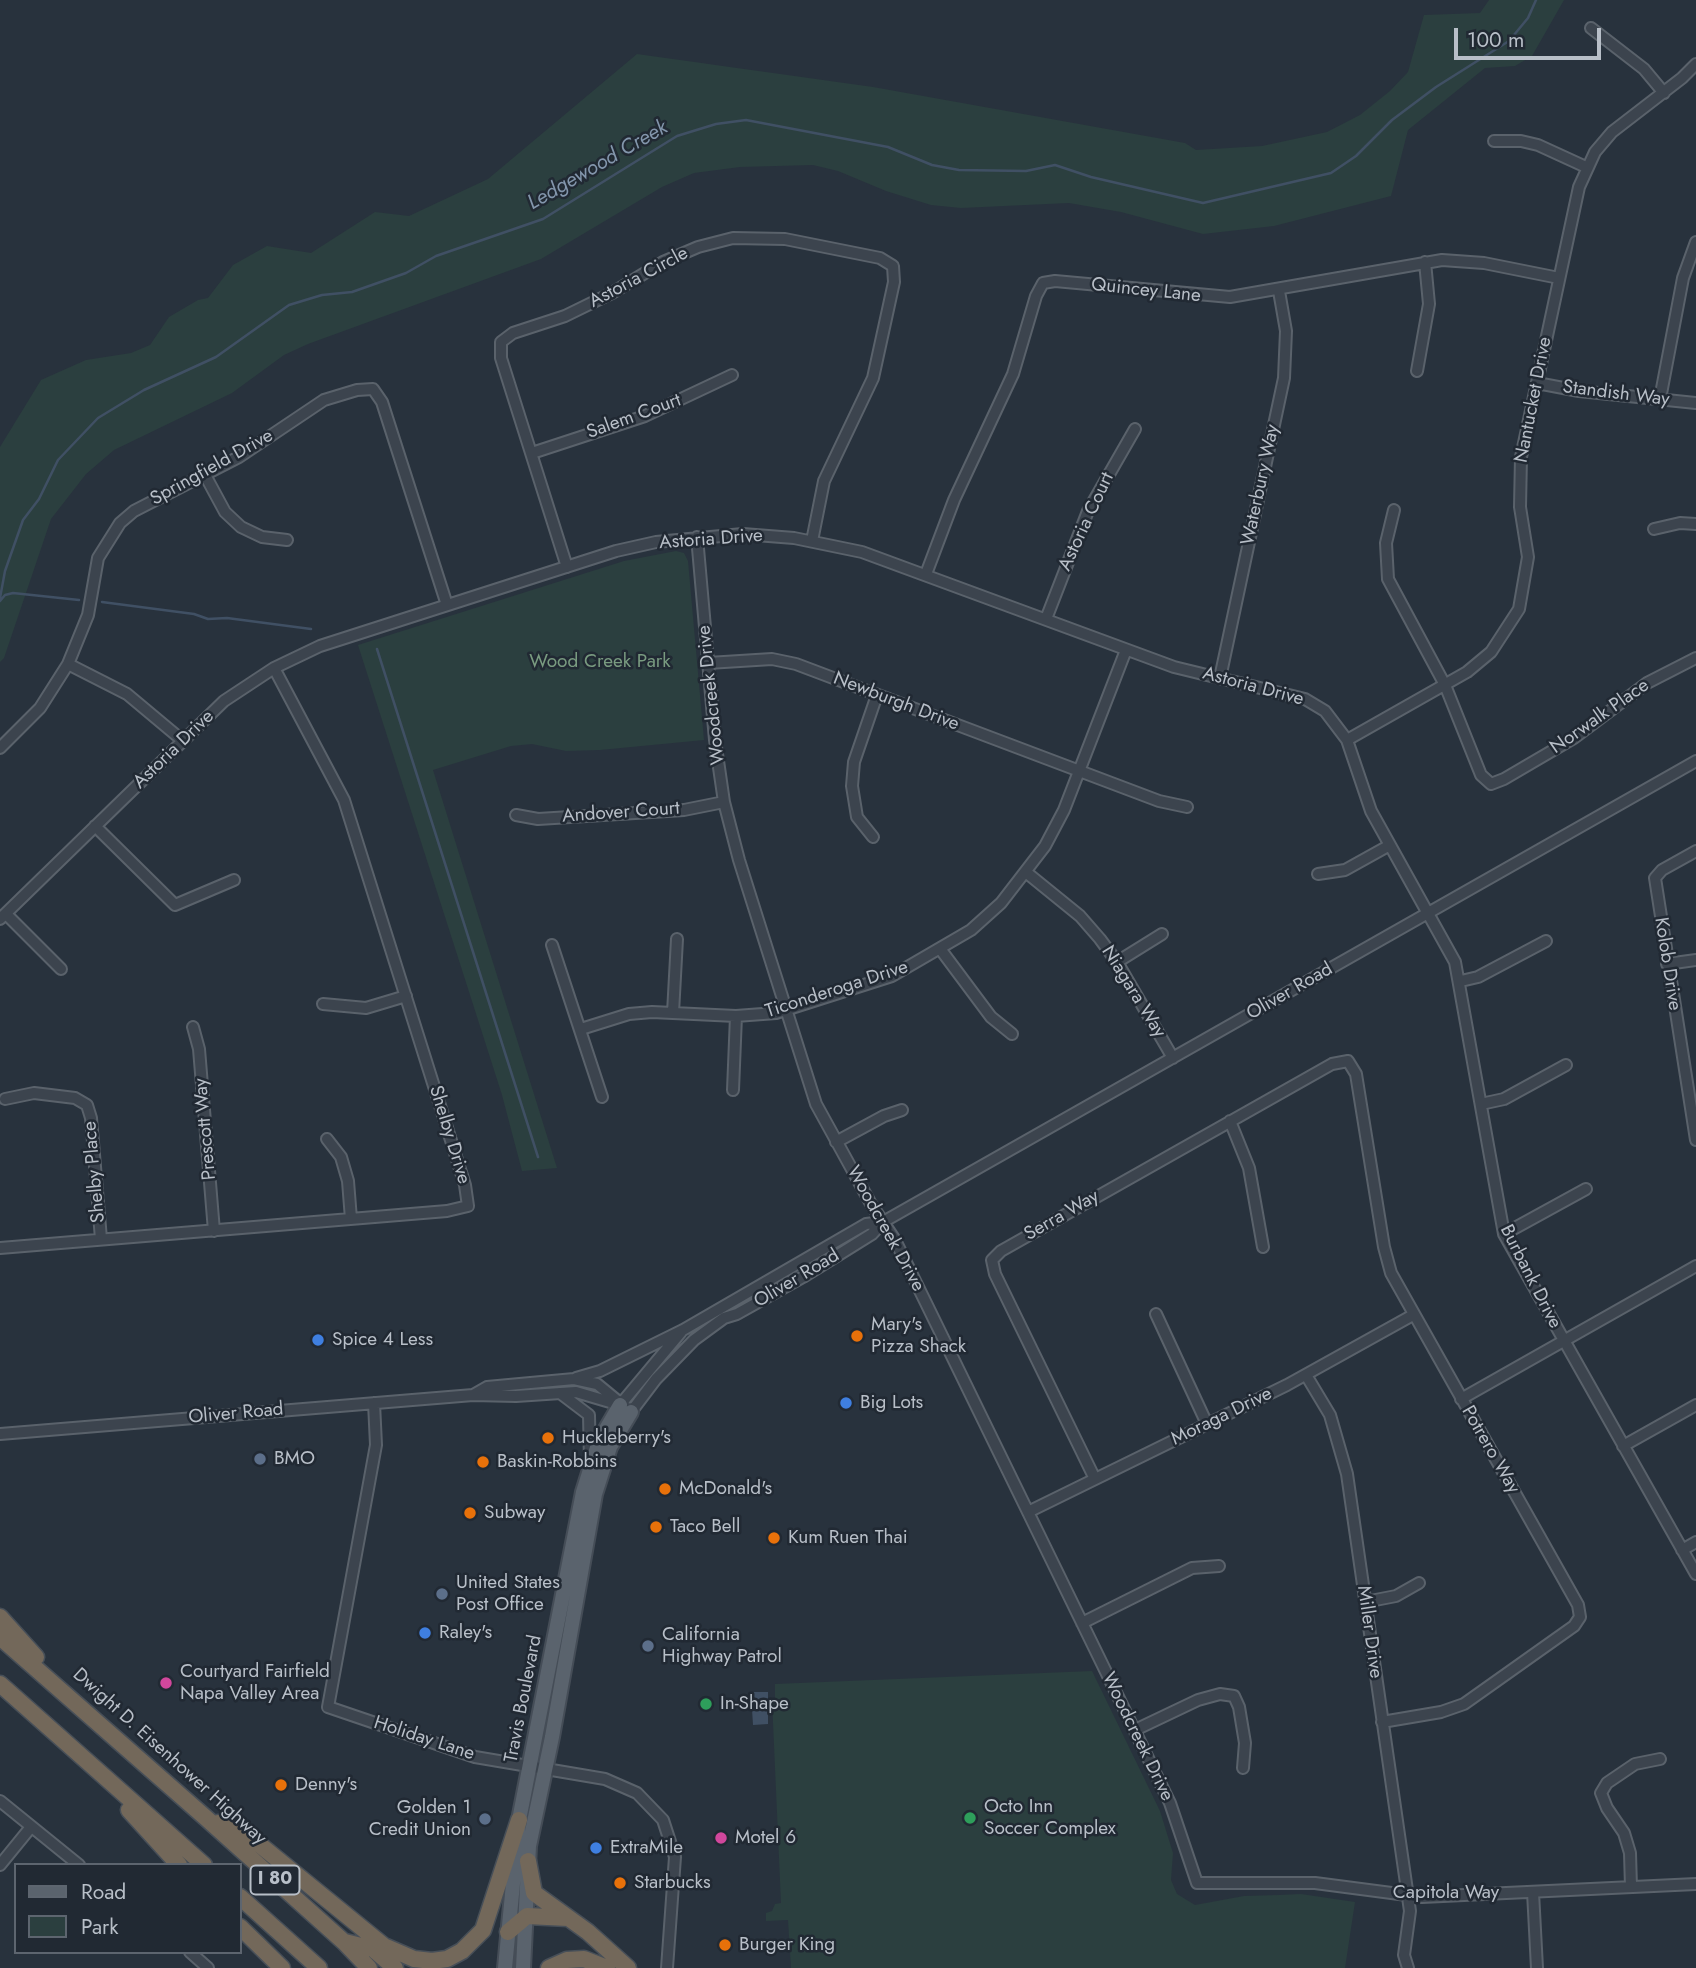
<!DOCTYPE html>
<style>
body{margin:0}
#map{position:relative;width:1696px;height:1968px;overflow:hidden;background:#28323d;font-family:Jost,sans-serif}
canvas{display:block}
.legend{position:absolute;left:14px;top:1863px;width:228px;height:91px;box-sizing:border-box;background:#212933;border:2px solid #5d656f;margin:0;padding:9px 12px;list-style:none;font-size:21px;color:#b8bfc8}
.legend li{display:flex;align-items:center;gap:14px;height:35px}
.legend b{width:35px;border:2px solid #5d656f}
.scale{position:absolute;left:1454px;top:28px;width:147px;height:32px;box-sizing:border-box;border:4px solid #b8bfc8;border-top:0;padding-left:9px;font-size:21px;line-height:24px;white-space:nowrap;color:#b8bfc8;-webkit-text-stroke:5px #212933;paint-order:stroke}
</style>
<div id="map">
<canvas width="1696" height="1968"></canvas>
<ul class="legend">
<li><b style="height:9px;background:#5a636d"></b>Road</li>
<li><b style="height:19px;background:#2b3f3f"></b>Park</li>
</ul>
<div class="scale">100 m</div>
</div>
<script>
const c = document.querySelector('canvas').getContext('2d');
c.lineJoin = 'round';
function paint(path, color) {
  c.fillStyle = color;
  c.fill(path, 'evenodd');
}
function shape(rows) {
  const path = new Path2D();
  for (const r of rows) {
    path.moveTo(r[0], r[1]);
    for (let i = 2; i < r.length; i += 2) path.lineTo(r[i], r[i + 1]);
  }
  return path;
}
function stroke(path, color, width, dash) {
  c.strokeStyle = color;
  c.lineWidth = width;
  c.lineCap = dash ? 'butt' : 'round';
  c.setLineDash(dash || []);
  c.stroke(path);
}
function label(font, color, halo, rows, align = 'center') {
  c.font = font + ' Jost,sans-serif';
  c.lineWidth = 5;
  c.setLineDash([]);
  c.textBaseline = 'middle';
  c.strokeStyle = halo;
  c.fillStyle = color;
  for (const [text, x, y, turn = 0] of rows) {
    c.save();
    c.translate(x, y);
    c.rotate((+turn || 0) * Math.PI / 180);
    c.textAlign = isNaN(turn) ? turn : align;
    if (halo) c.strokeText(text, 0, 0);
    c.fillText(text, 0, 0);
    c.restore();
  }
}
paint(shape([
 [1489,0,1564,0,1532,56,1515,66,1485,68,1408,130,1391,196,1274,226,1203,234,1121,212,1069,203,961,208,931,205,886,191,838,171,813,165,740,167,694,173,662,187,541,259,308,344,284,355,232,393,114,450,86,474,51,519,4,658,0,662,0,447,41,380,86,360,131,353,150,345,169,317,198,300,208,298,233,265,267,246,311,253,375,212,409,216,488,179,637,54,873,87,1185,143,1196,150,1262,146,1327,132,1360,115,1390,91,1408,72,1424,15,1480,13],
 [676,551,684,553,688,561,704,740,600,750,566,751,532,744,511,746,433,770,557,1168,522,1171,502,1095,358,645,624,561],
 [1092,1671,1160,1811,1173,1853,1171,1880,1177,1894,1195,1905,1244,1896,1279,1895,1301,1894,1355,1902,1345,1968,791,1968,788,1920,766,1921,766,1913,772,1911,775,1904,781,1903,772,1700,775,1700,775,1684]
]), '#2b3f3f');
paint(shape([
 [751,1692,768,1692,768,1724,753,1725]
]), '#405064');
stroke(shape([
 [0,598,5,571,23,520,39,499,58,460,98,418,144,390,216,357,289,305,322,295,352,292,406,273,436,256,543,219,677,136,716,124,746,120,888,147,932,165,959,170,1026,171,1055,165,1091,177,1203,203,1331,173,1356,156,1392,120,1436,87,1509,41,1528,18,1536,0],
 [0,601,5,595,13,593,79,600],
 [102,602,194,614,208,619,227,618,311,629],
 [377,649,538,1157]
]), '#405064', 2.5);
const minor = shape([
 [1591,28,1644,69,1664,93],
 [1494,141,1521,141,1538,145,1586,167],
 [1417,371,1429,304,1425,262],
 [1537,383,1579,391,1696,403],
 [1660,399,1683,278,1696,242],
 [532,453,645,416,732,375],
 [205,475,225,512,241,527,262,537,287,540],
 [1394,510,1386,543,1388,579,1445,685,1481,775,1491,784,1504,779,1574,738,1647,683,1696,658],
 [1654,529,1680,523,1696,524],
 [697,537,715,740,724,802,739,860,816,1104,871,1204,895,1240,925,1301,1170,1803,1197,1883,1315,1883,1422,1897,1696,1884],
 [567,567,501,358,501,342,513,333,565,316,612,293,663,262,698,247,733,238,785,239,880,258,893,266,894,282,873,378,824,481,812,541],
 [926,574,954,500,1013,374,1036,296,1043,283,1055,281,1230,297,1442,260,1484,263,1559,278],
 [1046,619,1088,511,1135,429],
 [708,663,772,659,796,664,1159,801,1187,807],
 [68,664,127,694,182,740],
 [1220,678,1284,378,1286,331,1279,291],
 [1347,740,1467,672,1491,652,1519,609,1528,557,1520,507,1521,457,1579,187,1595,152,1612,132,1682,78,1696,64],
 [0,748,40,708,68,664,88,615,98,558,120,523,134,511,239,457,324,400,357,390,373,389,382,402,447,605],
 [516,815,538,819,684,810,724,802],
 [95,826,175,905,234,880],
 [873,837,857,817,852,786,854,762,877,695],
 [1696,851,1662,870,1655,878,1696,1140],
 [1027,873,1080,916,1100,939,1117,962,1173,1058],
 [1318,874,1345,870,1390,845],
 [6,914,61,969],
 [0,919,224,701,274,668,320,646,616,551,656,542,743,534,794,538,862,552,1174,667,1305,699,1325,711,1347,740,1371,811,1455,962,1504,1234,1696,1574],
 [552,945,602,1097],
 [941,950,991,1017,1012,1034],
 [1117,962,1162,934],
 [1667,964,1696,960],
 [1461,981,1478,977,1546,941],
 [323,1004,366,1008,406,996],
 [673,1013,677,939],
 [193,1027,199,1049,214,1231],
 [581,1029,629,1014,652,1012,736,1016,776,1013,892,976,971,930,1001,903,1045,846,1064,810,1126,650],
 [733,1090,736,1016],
 [5,1099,34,1093,75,1098,87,1105,91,1118,101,1239],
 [1481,1104,1504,1099,1566,1065],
 [1230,1121,1249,1168,1263,1247],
 [327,1139,341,1157,348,1181,351,1219],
 [836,1142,884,1116,902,1110],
 [1504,1234,1586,1189],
 [0,1248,447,1211,468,1206,465,1185,344,800,274,668],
 [1156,1314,1207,1424],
 [1306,1375,1330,1415,1347,1474,1410,1911,1404,1955,1408,1968],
 [576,1378,600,1371,683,1330,866,1224,883,1222],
 [560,1393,589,1415,590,1463],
 [473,1395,487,1387,574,1379,597,1384,631,1412,656,1379,694,1340,724,1318,737,1314,803,1277,872,1234,883,1222,1696,761],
 [1461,1399,1696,1266],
 [374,1403,376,1445,328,1707,475,1757,605,1779,637,1793,663,1820,675,1857,667,1968],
 [620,1405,681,1332],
 [0,1434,473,1395,516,1396,576,1392,620,1405],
 [1623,1446,1696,1405],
 [1095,1479,995,1274,992,1260,1001,1251,1332,1064,1348,1061,1356,1074,1384,1247,1391,1273,1578,1605,1580,1617,1574,1626,1464,1704,1441,1712,1382,1722],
 [1028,1512,1287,1385,1413,1315],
 [1682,1550,1696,1542],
 [1365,1602,1396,1596,1419,1583],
 [1082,1623,1192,1568,1219,1566],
 [1135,1730,1198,1700,1220,1694,1234,1696,1239,1707,1245,1743,1243,1768],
 [0,1801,79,1865],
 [0,1865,31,1827],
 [1631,1887,1630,1853,1624,1833,1607,1808,1601,1793,1607,1783,1635,1764,1660,1759],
 [1533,1892,1537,1968],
 [190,1952,208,1968]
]);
const major = shape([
 [505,1968,519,1820,583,1492,599,1441,620,1405],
 [523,1968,529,1846,552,1737,595,1494,610,1447,631,1412]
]);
const highway = shape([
 [0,1617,36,1657],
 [0,1637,206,1818,344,1942,369,1968],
 [0,1684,204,1865],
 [129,1810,179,1865],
 [218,1823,249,1836,384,1946,414,1959,432,1961,447,1959,462,1951,483,1930,519,1820],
 [528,1861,534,1893,588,1932,628,1968],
 [240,1897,319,1968],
 [240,1927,282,1968],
 [508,1932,527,1916,568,1918],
 [345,1942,373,1949,395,1968],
 [549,1968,567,1960,584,1959,607,1968]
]);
stroke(minor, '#5a626b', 14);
stroke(major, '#454d57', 18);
stroke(highway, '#474f58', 19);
stroke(minor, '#3c444e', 10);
stroke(major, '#5a636d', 14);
stroke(highway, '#73685a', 16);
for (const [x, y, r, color] of [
 [857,1336,7,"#e8710a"],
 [318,1340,7,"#3f7fe0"],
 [846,1403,7,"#3f7fe0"],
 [548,1438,7,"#e8710a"],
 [260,1459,7,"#5c6f8a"],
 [483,1462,7,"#e8710a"],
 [665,1489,7,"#e8710a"],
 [470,1513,7,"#e8710a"],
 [656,1527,7,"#e8710a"],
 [774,1538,7,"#e8710a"],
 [442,1594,7,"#5c6f8a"],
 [425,1633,7,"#3f7fe0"],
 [648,1646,7,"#5c6f8a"],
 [166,1683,7,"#d1479c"],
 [706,1704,7,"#2e9e5b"],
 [281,1785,7,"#e8710a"],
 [970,1818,7,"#2e9e5b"],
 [485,1819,7,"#5c6f8a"],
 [721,1838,7,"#d1479c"],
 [596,1848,7,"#3f7fe0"],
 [620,1883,7,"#e8710a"],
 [725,1945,7,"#e8710a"]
]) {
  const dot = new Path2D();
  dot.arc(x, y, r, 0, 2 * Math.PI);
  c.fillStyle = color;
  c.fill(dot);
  stroke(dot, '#212933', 2.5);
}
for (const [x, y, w] of [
 [275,1880,49]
]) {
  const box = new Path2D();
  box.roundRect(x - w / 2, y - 14.5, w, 29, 5);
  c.fillStyle = '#212933';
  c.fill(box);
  stroke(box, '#b8bfc8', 2);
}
label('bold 18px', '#b8bfc8', null, [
 ["I 80",275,1880]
]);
label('19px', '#b8bfc8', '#212933', [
 ["Astoria Circle",639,278,-28],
 ["Quincey Lane",1146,291,6],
 ["Standish Way",1616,394,7],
 ["Nantucket Drive",1534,400,-79],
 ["Salem Court",634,417,-20],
 ["Springfield Drive",212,468,-29],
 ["Waterbury Way",1261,485,-78],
 ["Astoria Court",1087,522,-65],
 ["Astoria Drive",711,540,-4],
 ["Astoria Drive",1253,687,15],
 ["Woodcreek Drive",712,695,-96],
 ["Newburgh Drive",896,702,21],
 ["Norwalk Place",1600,717,-35],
 ["Astoria Drive",174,750,-44],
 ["Andover Court",621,813,-4],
 ["Kolob Drive",1667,964,81],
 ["Ticonderoga Drive",837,990,-18],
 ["Niagara Way",1133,992,58],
 ["Oliver Road",1290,992,-30],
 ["Prescott Way",206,1129,-95],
 ["Shelby Drive",449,1135,73],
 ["Shelby Place",95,1172,-95],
 ["Serra Way",1062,1216,-30],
 ["Woodcreek Drive",885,1229,61],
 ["Burbank Drive",1530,1277,63],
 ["Oliver Road",797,1279,-31],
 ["Oliver Road",236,1414,-5],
 ["Moraga Drive",1222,1417,-26],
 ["Potrero Way",1490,1450,60],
 ["Miller Drive",1369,1632,82],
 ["Travis Boulevard",524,1699,-79],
 ["Woodcreek Drive",1137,1737,64],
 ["Holiday Lane",424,1739,18],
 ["Dwight D. Eisenhower Highway",169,1757,42],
 ["Capitola Way",1446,1893]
]);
label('19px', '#799b80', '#212933', [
 ["Wood Creek Park",600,662]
]);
label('19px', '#b8bfc8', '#212933', [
 ["Mary's",871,1325],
 ["Pizza Shack",871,1347],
 ["Spice 4 Less",332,1340],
 ["Big Lots",860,1403],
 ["Huckleberry's",562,1438],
 ["BMO",274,1459],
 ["Baskin-Robbins",497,1462],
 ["McDonald's",679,1489],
 ["Subway",484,1513],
 ["Taco Bell",670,1527],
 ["Kum Ruen Thai",788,1538],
 ["United States",456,1583],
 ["Post Office",456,1605],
 ["Raley's",439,1633],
 ["California",662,1635],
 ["Highway Patrol",662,1657],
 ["Courtyard Fairfield",180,1672],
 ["Napa Valley Area",180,1694],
 ["In-Shape",720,1704],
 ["Denny's",295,1785],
 ["Octo Inn",984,1807],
 ["Soccer Complex",984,1829],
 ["Golden 1",471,1808,"right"],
 ["Credit Union",471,1830,"right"],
 ["Motel 6",735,1838],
 ["ExtraMile",610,1848],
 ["Starbucks",634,1883],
 ["Burger King",739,1945]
], 'left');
label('italic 21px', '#8396ac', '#212933', [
 ["Ledgewood Creek",598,166,-30]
]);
</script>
